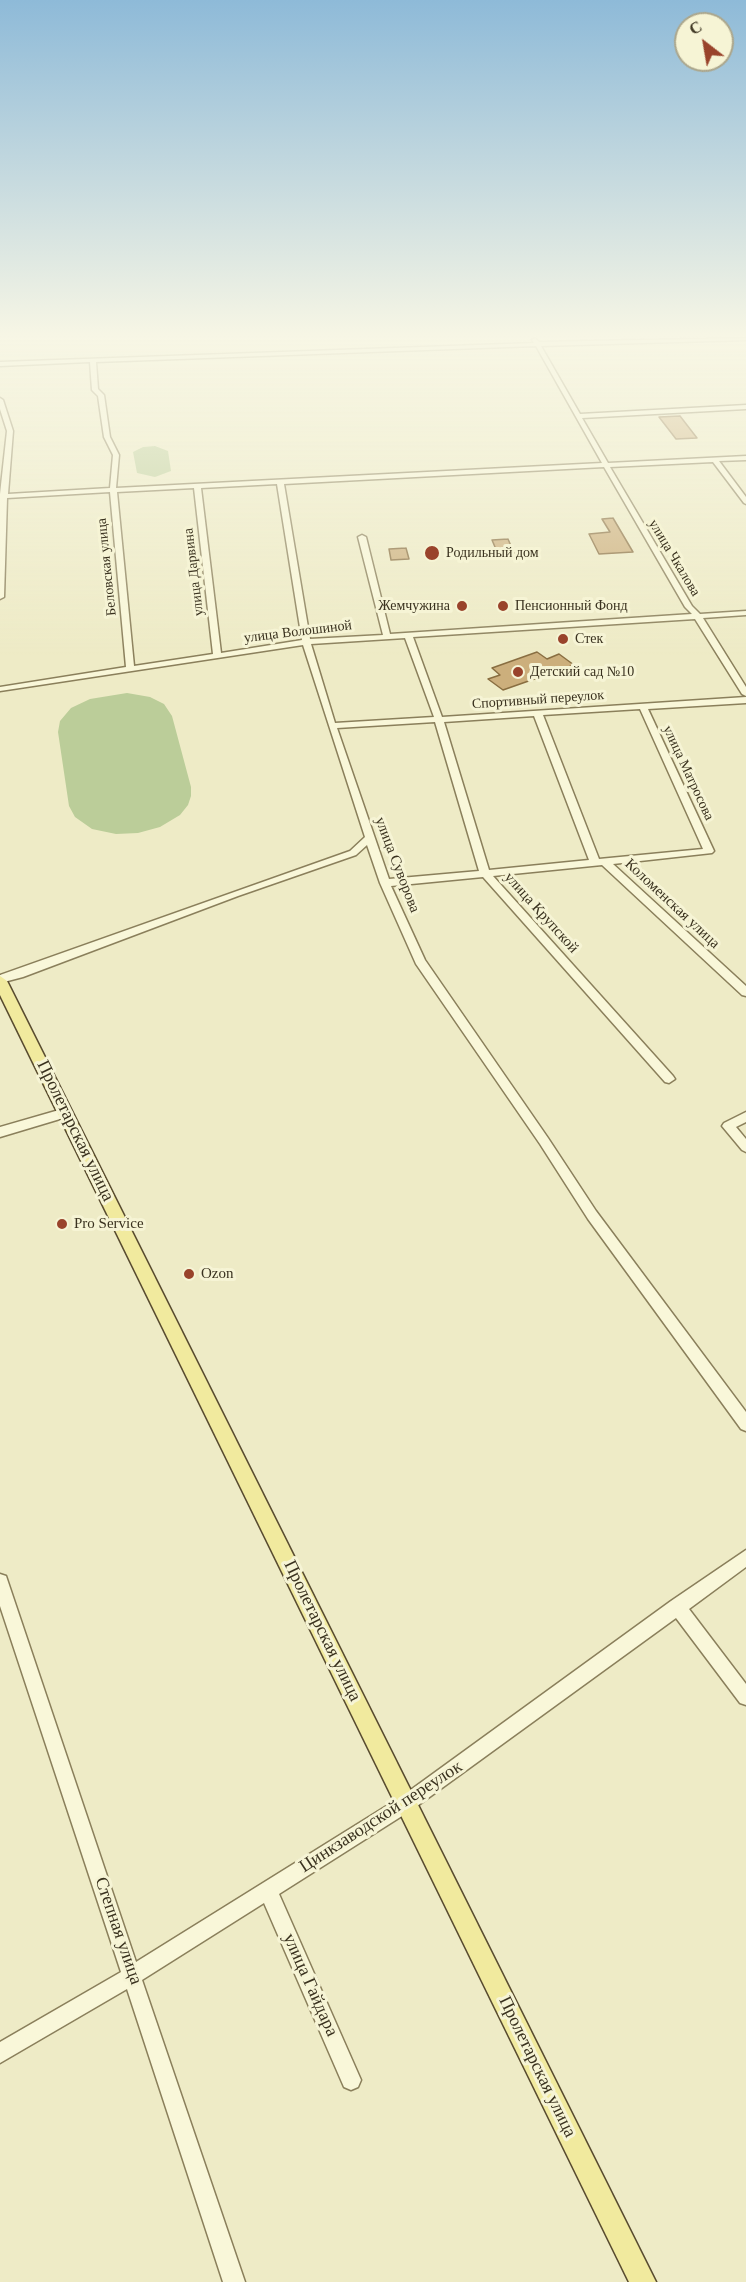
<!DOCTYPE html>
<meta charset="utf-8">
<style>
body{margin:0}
#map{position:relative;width:746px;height:2282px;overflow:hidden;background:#eeebc6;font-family:"Times New Roman",serif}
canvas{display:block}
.north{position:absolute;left:674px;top:12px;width:60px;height:60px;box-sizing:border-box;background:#f6f4d5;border:2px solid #aba68c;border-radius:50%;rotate:329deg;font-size:16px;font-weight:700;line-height:24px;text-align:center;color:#3a321f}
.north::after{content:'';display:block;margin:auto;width:21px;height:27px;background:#99432b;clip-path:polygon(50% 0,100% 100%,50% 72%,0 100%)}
</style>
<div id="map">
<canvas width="746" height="2282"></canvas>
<div class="north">С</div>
</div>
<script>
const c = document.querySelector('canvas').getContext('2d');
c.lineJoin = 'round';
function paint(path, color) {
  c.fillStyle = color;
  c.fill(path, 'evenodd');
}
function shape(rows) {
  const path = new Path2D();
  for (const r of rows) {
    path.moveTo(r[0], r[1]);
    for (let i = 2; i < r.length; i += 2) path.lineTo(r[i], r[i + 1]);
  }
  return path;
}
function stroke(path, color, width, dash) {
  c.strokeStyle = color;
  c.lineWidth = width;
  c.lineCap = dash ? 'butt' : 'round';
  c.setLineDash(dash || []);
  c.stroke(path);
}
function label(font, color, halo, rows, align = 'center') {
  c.font = font + ' "Times New Roman",serif';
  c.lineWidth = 6;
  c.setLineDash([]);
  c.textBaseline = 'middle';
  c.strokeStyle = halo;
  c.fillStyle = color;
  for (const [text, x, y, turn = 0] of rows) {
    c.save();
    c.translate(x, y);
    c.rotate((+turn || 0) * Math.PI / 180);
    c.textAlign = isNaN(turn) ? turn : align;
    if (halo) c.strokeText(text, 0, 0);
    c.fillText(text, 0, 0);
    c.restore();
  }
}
paint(shape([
 [155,446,168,451,171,471,155,477,137,473,133,452,143,447],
 [127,693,150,697,164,704,172,716,191,787,191,796,188,805,180,815,160,827,138,833,116,834,92,829,75,817,69,806,58,732,60,721,71,708,90,699]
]), '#bbcd99');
const building = shape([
 [680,416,697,438,676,439,659,417,680,416],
 [613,518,633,552,599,554,589,534,610,532,602,519,613,518],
 [508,539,514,553,498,554,492,540,508,539],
 [406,548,409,559,391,560,389,549,406,548],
 [537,652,547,659,559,654,574,665,503,690,488,679,500,675,492,668,537,652]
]);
paint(building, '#ccaf7c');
stroke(building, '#896e41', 1.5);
const minor = shape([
 [535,338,539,342,746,338,746,340,541,346,580,414,746,405,746,409,582,418,608,463,746,456,746,460,719,461,746,497,746,504,744,503,713,462,610,467,692,606,700,614,746,611,746,615,703,618,746,687,746,696,742,694,695,619,413,637,442,717,746,697,746,703,648,709,714,851,712,853,613,864,746,986,746,996,742,995,602,865,493,876,673,1076,675,1079,669,1083,665,1082,483,877,391,886,425,960,548,1138,596,1211,746,1412,746,1431,741,1429,588,1219,540,1144,416,964,380,883,367,845,356,855,238,896,23,977,0,983,0,975,350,851,365,837,303,645,0,691,0,687,126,667,110,492,7,498,4,597,0,599,0,494,7,431,0,409,0,398,3,400,13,431,8,494,110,488,113,455,104,437,98,396,92,390,90,362,0,366,0,362,534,343,532,340,535,338],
 [536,346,602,463,116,488,119,455,110,437,104,395,98,389,96,362,536,346],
 [604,467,685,607,692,614,390,634,366,537,362,535,358,537,383,635,310,639,284,484,604,467],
 [277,484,302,640,221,653,201,488,277,484],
 [194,488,213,654,134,666,117,492,194,488],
 [405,638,434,717,335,723,311,644,405,638],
 [640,709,703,849,599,859,543,715,640,709],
 [534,716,589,860,489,870,444,722,534,716],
 [435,722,479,871,389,879,337,728,435,722],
 [66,1108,70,1110,72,1113,70,1116,0,1137,0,1127,66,1108],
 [746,1112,746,1122,736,1127,746,1139,746,1152,742,1150,722,1126,724,1123,746,1112],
 [746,1550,746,1567,689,1609,746,1684,746,1705,740,1703,676,1618,413,1809,279,1894,361,2080,358,2087,351,2090,344,2087,264,1903,142,1980,245,2282,223,2282,127,1989,0,2063,0,2042,121,1972,0,1606,0,1574,6,1576,8,1582,136,1962,401,1797,671,1601,746,1550]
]);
const major = shape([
 [0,976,7,981,656,2282,629,2282,0,995,0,976]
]);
stroke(minor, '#8a7f5b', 3);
stroke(major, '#584b2f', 3);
paint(minor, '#f9f7d9');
paint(major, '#f1ea9e');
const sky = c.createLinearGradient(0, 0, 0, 657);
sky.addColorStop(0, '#8ebad8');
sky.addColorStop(0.51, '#f7f6e5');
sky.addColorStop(1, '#f7f6e500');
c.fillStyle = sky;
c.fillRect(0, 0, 746, 657);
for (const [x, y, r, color] of [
 [432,553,8,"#99432b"],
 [462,606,6,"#99432b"],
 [503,606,6,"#99432b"],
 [563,639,6,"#99432b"],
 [518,672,6,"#99432b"],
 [62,1224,6,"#99432b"],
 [189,1274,6,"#99432b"]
]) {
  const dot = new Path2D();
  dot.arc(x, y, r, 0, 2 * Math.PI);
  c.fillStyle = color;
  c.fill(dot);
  stroke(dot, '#f6f4d5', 2);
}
label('14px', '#3a321f', '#f6f4d5', [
 ["Родильный дом",446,553],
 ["Жемчужина",450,606,"right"],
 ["Пенсионный Фонд",515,606],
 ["Стек",575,639],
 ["Детский сад №10",530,672]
], 'left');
label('14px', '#3a321f', '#f6f4d5', [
 ["улица Чкалова",674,558,59],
 ["Беловская улица",107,567,-96],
 ["улица Дарвина",194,572,-97],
 ["улица Волошиной",298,632,-7],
 ["Спортивный переулок",538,700,-4],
 ["улица Матросова",688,773,65]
]);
label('15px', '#3a321f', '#f6f4d5', [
 ["улица Суворова",397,865,69],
 ["Коломенская улица",672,904,43],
 ["улица Крупской",541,913,48]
]);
label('15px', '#3a321f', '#f6f4d5', [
 ["Pro Service",74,1224],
 ["Ozon",201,1274]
], 'left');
label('18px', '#3a321f', '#f6f4d5', [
 ["Пролетарская улица",75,1131,64],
 ["Пролетарская улица",322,1631,64],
 ["Цинкзаводской переулок",381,1817,-33],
 ["Степная улица",118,1931,71],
 ["улица Гайдара",310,1985,66],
 ["Пролетарская улица",537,2067,64]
]);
</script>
